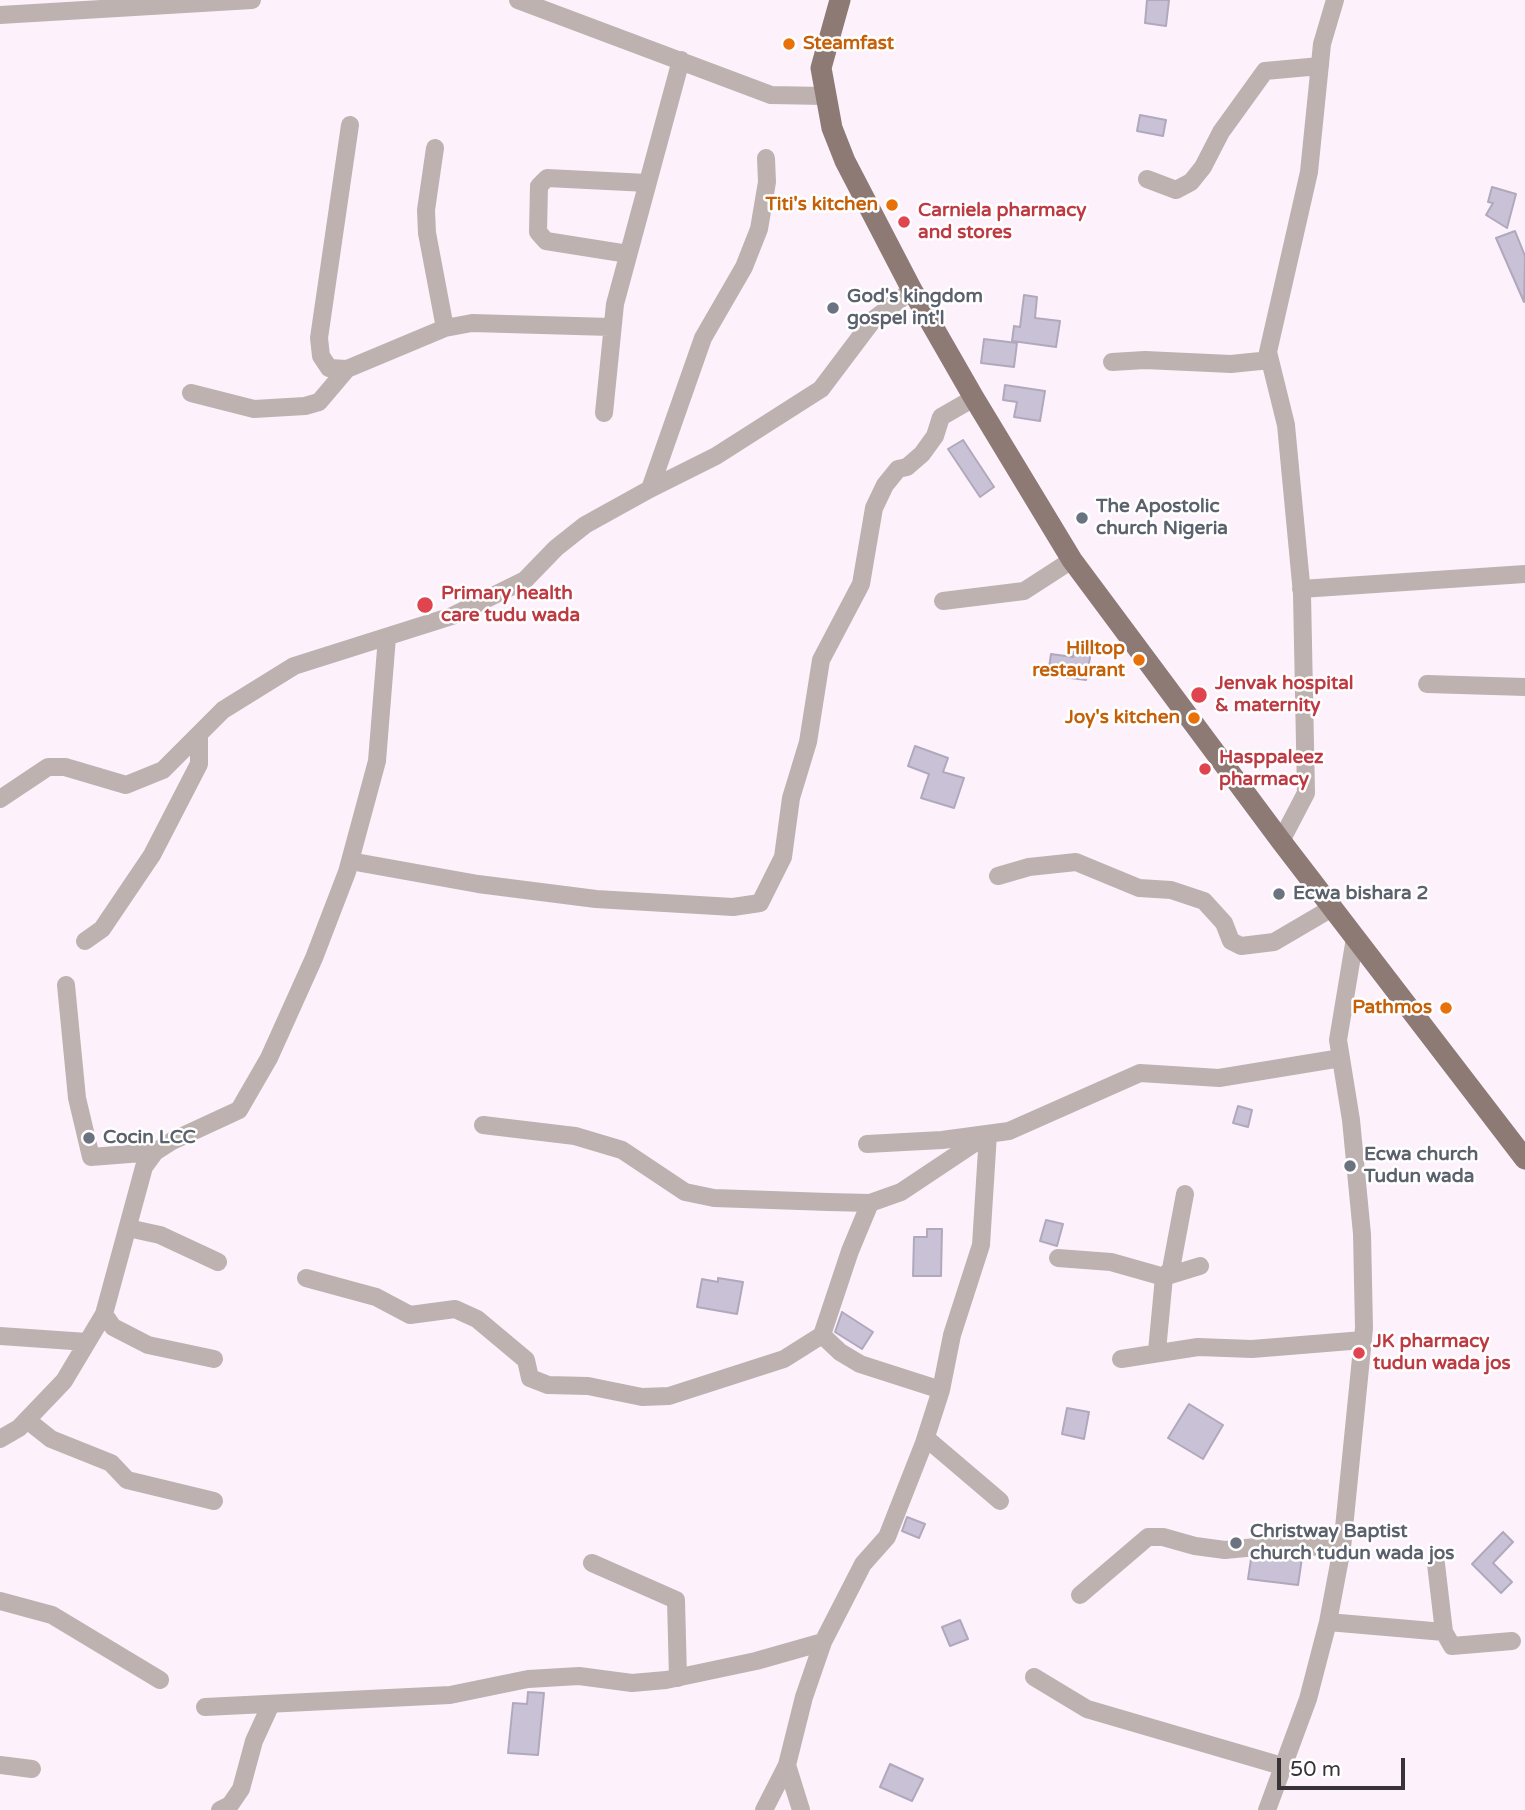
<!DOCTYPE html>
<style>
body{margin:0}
#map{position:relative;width:1525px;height:1810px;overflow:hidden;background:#fdf2fc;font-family:"Varela Round",sans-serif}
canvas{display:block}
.scale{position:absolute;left:1277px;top:1758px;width:128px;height:32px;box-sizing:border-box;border:4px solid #393238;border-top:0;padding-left:9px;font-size:21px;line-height:24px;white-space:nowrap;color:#393238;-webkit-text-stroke:5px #fff;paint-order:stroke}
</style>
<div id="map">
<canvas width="1525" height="1810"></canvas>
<div class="scale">50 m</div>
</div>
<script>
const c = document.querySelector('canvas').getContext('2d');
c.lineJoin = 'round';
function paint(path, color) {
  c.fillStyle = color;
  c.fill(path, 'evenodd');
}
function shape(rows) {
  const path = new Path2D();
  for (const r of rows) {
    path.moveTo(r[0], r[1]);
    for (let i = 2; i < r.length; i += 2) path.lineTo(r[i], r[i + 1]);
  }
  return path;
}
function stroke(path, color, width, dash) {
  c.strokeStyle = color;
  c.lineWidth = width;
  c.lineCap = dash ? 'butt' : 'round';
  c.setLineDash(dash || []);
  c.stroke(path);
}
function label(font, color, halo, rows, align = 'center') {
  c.font = font + ' "Varela Round",sans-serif';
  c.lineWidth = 5;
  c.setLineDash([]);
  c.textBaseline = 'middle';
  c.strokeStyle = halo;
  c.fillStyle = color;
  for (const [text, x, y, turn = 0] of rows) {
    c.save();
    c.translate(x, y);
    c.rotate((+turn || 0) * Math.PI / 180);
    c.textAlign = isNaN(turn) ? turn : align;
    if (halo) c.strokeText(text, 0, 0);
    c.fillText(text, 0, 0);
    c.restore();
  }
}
const building = shape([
 [1147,0,1169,0,1166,26,1145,23,1147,0],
 [1140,115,1166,120,1163,136,1137,131,1140,115],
 [1492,187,1516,194,1507,228,1486,215,1493,203,1488,202,1492,187],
 [1515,231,1525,256,1524,302,1496,238,1515,231],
 [1024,295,1037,297,1035,318,1060,321,1056,347,1012,341,1014,326,1020,327,1024,295],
 [984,339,1017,343,1014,367,981,363,984,339],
 [1005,385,1045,391,1040,421,1014,417,1017,402,1003,400,1005,385],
 [963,440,994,487,980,497,948,449,963,440],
 [1074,649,1091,652,1086,680,1048,675,1051,654,1073,657,1074,649],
 [915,746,948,758,943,772,964,778,954,808,921,798,929,774,908,766,915,746],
 [1238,1106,1252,1110,1248,1127,1233,1123,1238,1106],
 [1046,1220,1063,1224,1057,1246,1040,1241,1046,1220],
 [927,1229,942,1229,941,1276,913,1276,914,1237,927,1237,927,1229],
 [718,1278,743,1282,737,1314,697,1307,702,1279,718,1282,718,1278],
 [842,1312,873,1332,862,1349,835,1332,842,1312],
 [1189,1404,1223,1425,1203,1459,1168,1438,1189,1404],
 [1067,1408,1089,1412,1084,1439,1062,1434,1067,1408],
 [907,1517,925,1524,919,1538,902,1531,907,1517],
 [1503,1532,1513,1542,1493,1563,1512,1582,1501,1593,1472,1564,1503,1532],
 [1277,1556,1302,1558,1298,1585,1248,1579,1251,1559,1277,1556],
 [960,1620,968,1639,950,1646,942,1627,960,1620],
 [528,1692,544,1693,538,1755,508,1753,513,1703,527,1704,528,1692],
 [890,1764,923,1779,912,1801,880,1787,890,1764]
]);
paint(building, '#c9c2d7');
stroke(building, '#b0a9bd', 2);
stroke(shape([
 [518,0,771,95,824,96],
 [0,15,252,0],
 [350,125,319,338,321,356,329,368,347,369,445,328,472,323,610,327],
 [435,148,426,210,427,233,445,328],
 [1147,179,1176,190,1191,182,1203,167,1221,132,1265,71,1320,66],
 [628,254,546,241,538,232,539,186,547,178,647,183],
 [1112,362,1145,360,1231,364,1270,360],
 [191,393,254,409,305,406,319,402,347,369],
 [604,413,615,304,681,60],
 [650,489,716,456,821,389,873,320,912,290],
 [1301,589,1525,574],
 [943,601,1024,591,1072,560],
 [1427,684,1525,687],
 [0,799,48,767,65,767,126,785,163,770,223,710,294,666,452,616,525,580,556,548,585,525,650,489,703,338,744,267,759,229,767,182,766,158],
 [1281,841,1306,793,1302,594,1286,425,1268,352,1309,172,1322,44,1335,0],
 [350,861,478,884,596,899,733,907,760,903,783,857,791,798,808,742,821,660,861,584,874,508,885,485,898,469,907,467,922,454,935,436,941,417,974,398],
 [998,876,1029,867,1076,862,1139,888,1171,890,1204,901,1224,923,1231,941,1241,946,1274,942,1332,908],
 [85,941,102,929,152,855,199,764,199,735],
 [66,985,77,1098,91,1157,155,1152],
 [483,1125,575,1136,622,1150,685,1192,714,1198,828,1202,870,1203,901,1192,988,1134],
 [867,1144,942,1140,1009,1131,1140,1073,1219,1078,1341,1058],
 [128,1228,160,1235,218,1262],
 [1058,1258,1111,1262,1164,1277,1200,1266],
 [306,1278,376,1297,410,1315,455,1309,477,1319,526,1360,530,1378,548,1385,588,1386,642,1397,669,1396,784,1359,822,1335,850,1251,870,1203],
 [104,1314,113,1327,148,1345,214,1359],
 [822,1335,840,1352,860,1364,941,1390],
 [0,1336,87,1342],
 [1157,1351,1164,1277,1171,1269,1185,1194],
 [1121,1359,1198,1347,1252,1349,1363,1340],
 [27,1420,51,1439,111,1463,127,1480,214,1501],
 [926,1438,1000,1501],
 [0,1439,19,1428,64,1381,104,1314,144,1167,155,1152,172,1141,239,1110,269,1058,314,958,347,872,377,761,387,637],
 [592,1563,676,1600,678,1678],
 [1436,1564,1444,1632],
 [1080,1595,1148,1537,1163,1537,1195,1546,1225,1550,1277,1545,1342,1548],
 [0,1601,52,1615,160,1680],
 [1328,1622,1444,1632,1452,1646,1512,1641],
 [1034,1677,1087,1709,1282,1766],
 [205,1707,450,1695,528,1679,579,1676,632,1683,666,1680,756,1661,823,1642],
 [0,1765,32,1769],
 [787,1765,801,1810],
 [220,1810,230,1805,241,1789,254,1741,271,1704],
 [764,1810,787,1765,804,1697,823,1642,863,1564,887,1537,924,1443,941,1390,952,1335,981,1245,988,1134],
 [1267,1810,1308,1699,1328,1622,1342,1548,1364,1328,1362,1234,1351,1120,1338,1040,1355,938]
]), '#bdb2af', 18);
stroke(shape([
 [840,0,821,68,832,128,845,161,912,290,974,398,1072,560,1281,841,1525,1159]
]), '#8d7a75', 21);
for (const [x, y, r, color] of [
 [789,44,7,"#e8710a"],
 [892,205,7,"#e8710a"],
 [904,222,7,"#e0444e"],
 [833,308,7,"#6b7280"],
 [1082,518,7,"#6b7280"],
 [425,605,9,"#e0444e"],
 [1139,660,7,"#e8710a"],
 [1199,695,9,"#e0444e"],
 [1194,718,7,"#e8710a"],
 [1205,769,7,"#e0444e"],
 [1279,894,7,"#6b7280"],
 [1446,1008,7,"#e8710a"],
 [89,1138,7,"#6b7280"],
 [1350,1166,7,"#6b7280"],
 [1359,1353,7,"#e0444e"],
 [1236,1543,7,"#6b7280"]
]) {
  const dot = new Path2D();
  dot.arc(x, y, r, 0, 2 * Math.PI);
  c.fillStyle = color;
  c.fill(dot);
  stroke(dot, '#fff', 2.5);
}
label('bold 19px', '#c56008', '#fff', [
 ["Steamfast",803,44,"left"],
 ["Titi's kitchen",878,205],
 ["Hilltop",1125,649],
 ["restaurant",1125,671],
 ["Joy's kitchen",1180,718],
 ["Pathmos",1432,1008]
], 'right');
label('bold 19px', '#be3a42', '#fff', [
 ["Carniela pharmacy",918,211],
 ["and stores",918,233],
 ["Primary health",441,594],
 ["care tudu wada",441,616],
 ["Jenvak hospital",1215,684],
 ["& maternity",1215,706],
 ["Hasppaleez",1219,758],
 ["pharmacy",1219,780],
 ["JK pharmacy",1373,1342],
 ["tudun wada jos",1373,1364]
], 'left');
label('bold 19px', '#5b616d', '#fff', [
 ["God's kingdom",847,297],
 ["gospel int'l",847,319],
 ["The Apostolic",1096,507],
 ["church Nigeria",1096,529],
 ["Ecwa bishara 2",1293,894],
 ["Cocin LCC",103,1138],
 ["Ecwa church",1364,1155],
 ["Tudun wada",1364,1177],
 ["Christway Baptist",1250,1532],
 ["church tudun wada jos",1250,1554]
], 'left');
</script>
